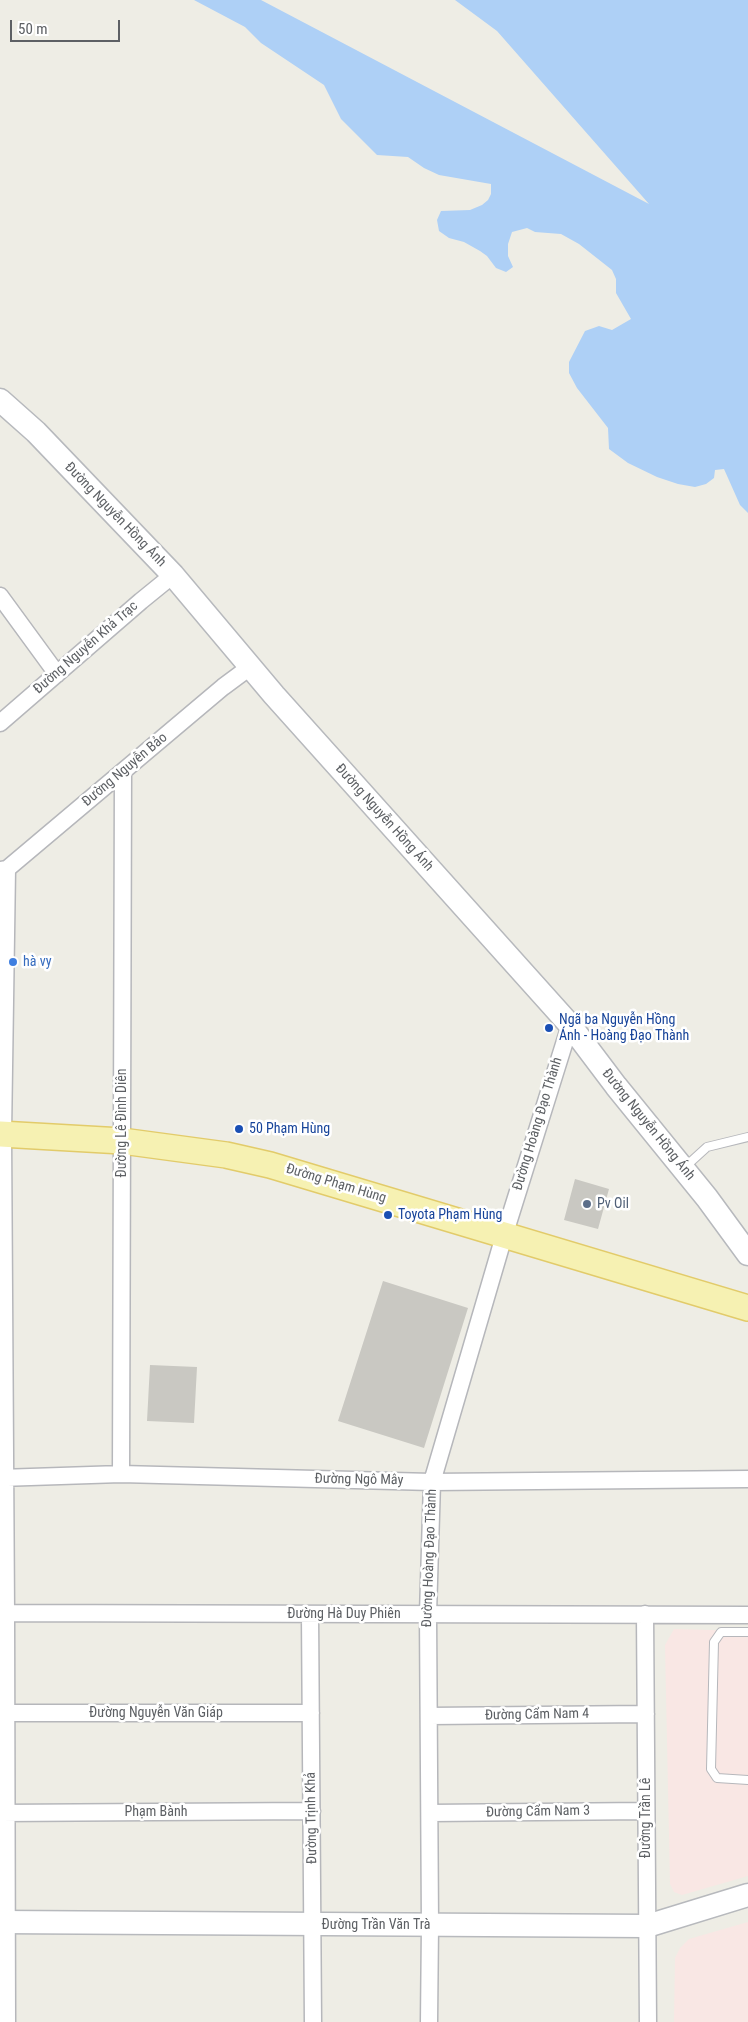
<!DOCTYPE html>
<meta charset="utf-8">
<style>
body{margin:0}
#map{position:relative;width:748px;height:2022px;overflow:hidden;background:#eeede5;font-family:"Roboto Condensed",sans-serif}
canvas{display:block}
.scale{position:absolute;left:10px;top:20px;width:110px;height:22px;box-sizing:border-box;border:2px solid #5d6064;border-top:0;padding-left:6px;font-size:15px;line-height:18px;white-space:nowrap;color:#5d6064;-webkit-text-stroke:4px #fff;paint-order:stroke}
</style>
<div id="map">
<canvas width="748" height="2022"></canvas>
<div class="scale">50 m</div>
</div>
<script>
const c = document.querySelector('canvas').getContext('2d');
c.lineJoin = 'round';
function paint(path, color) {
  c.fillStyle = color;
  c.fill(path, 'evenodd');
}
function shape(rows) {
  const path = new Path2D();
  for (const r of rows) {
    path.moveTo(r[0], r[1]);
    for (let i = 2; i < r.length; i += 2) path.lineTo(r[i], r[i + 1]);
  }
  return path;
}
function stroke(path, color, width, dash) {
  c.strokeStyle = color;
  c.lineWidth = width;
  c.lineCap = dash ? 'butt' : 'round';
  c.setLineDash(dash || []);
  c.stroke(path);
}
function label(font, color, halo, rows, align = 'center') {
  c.font = font + ' "Roboto Condensed",sans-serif';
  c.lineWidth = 5;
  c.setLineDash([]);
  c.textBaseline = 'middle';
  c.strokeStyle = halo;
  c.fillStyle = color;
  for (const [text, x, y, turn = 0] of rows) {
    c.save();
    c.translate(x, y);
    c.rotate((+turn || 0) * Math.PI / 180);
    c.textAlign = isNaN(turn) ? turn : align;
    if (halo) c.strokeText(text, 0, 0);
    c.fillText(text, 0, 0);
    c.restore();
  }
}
paint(shape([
 [674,1629,748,1631,748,1876,682,1895,674,1892,670,1884,665,1645],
 [748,1922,748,2022,674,2022,675,1958,680,1948,689,1939]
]), '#f9e7e4');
paint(shape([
 [194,0,261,0,649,204,497,31,455,0,748,0,748,513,740,505,724,469,715,470,714,478,706,484,695,487,678,484,657,477,628,463,609,449,608,428,577,388,569,373,569,362,585,331,599,326,612,330,631,319,616,293,616,279,612,270,579,244,561,234,535,232,527,228,512,232,508,244,508,256,513,267,506,272,496,268,487,256,480,251,464,242,449,238,439,231,437,220,441,211,470,210,482,205,488,200,491,194,491,184,439,175,424,168,408,157,377,155,341,119,324,85,261,43,245,27]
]), '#aed0f6');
paint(shape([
 [575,1179,609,1189,598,1229,564,1220],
 [383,1281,468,1308,424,1448,338,1421],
 [150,1365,197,1367,194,1423,147,1421]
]), '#c9c8c2');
const lane = shape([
 [685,1167,707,1147,748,1137],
 [748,1632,721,1632,714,1642,711,1769,717,1778,748,1780]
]);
const street = shape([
 [0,596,57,674],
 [0,723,141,601,173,575],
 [0,870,7,869,223,687,250,667],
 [121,1474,123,772],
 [0,1478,121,1474,432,1482,748,1479],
 [0,1613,748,1615],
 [310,1614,313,2022],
 [645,1614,648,2022],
 [0,1713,311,1713],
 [429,1716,646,1714],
 [0,1813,312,1811],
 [430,1813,646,1811],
 [7,2022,6,1613,3,1134,7,869],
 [429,2022,430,1925,428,1614,432,1482,504,1236,570,1025]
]);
const secondary = shape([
 [0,400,36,432,173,575,274,695,570,1025,616,1086,707,1198,748,1254],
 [0,1922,647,1926,748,1895]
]);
const primary = shape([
 [0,1134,122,1141,226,1155,270,1165,748,1308]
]);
stroke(lane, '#b6b7bb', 10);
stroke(street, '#b6b7bb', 19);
stroke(secondary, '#b7b9bd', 25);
stroke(primary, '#e2cb6a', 28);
stroke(lane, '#fff', 8);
stroke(street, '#fff', 16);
stroke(secondary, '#fff', 22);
stroke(primary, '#f6f1b2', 25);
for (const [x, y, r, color] of [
 [13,962,5,"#3f7fe0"],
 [549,1028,5,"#1a4fb4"],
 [239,1129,5,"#1a4fb4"],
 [587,1204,5,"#5c6f8a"],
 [388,1215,5,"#1a4fb4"]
]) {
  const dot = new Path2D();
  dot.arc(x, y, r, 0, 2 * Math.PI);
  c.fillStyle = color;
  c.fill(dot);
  stroke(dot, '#fff', 2);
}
label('14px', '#5d6064', '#fff', [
 ["Đường Nguyễn Hồng Ánh",115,515,46],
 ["Đường Nguyễn Khả Trạc",86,648,-41],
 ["Đường Nguyễn Bảo",125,770,-40],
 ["Đường Nguyễn Hồng Ánh",384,818,48],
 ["Đường Lê Đình Diên",122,1123,-90],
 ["Đường Hoàng Đạo Thành",538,1124,-73],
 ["Đường Nguyễn Hồng Ánh",648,1125,51],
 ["Đường Phạm Hùng",336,1184,17],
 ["Đường Ngô Mây",359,1480,1],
 ["Đường Hoàng Đạo Thành",430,1558,-88],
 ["Đường Hà Duy Phiên",344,1614],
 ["Đường Nguyễn Văn Giáp",156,1713],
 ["Đường Cẩm Nam 4",537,1715,-1],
 ["Phạm Bành",156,1812],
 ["Đường Cẩm Nam 3",538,1812,-1],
 ["Đường Trịnh Khả",312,1818,-91],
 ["Đường Trần Lê",646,1818,-90],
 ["Đường Trần Văn Trà",376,1925]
]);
label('14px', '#366cbe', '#fff', [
 ["hà vy",23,962]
], 'left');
label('14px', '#164399', '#fff', [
 ["Ngã ba Nguyễn Hồng",559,1020],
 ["Ánh - Hoàng Đạo Thành",559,1036],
 ["50 Phạm Hùng",249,1129],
 ["Toyota Phạm Hùng",398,1215]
], 'left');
label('14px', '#4e5e75', '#fff', [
 ["Pv Oil",597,1204]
], 'left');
</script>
